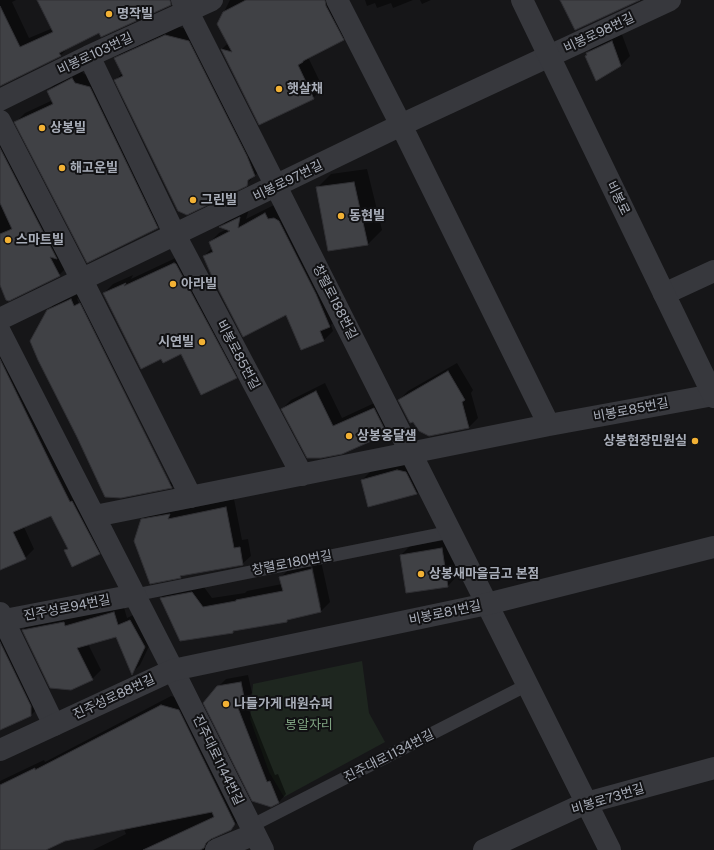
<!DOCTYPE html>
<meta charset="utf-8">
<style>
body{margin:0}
canvas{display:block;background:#161618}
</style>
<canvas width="714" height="850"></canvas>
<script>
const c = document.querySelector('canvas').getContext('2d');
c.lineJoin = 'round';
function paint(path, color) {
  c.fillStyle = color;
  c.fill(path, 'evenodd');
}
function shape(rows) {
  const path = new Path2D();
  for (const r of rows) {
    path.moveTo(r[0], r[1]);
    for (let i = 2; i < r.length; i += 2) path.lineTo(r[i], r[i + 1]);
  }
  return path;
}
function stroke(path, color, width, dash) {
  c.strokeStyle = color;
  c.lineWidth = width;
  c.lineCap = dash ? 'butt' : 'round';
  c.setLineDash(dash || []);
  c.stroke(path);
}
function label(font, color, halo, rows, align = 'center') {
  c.font = font + ' "Public Sans","Noto Sans KR",sans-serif';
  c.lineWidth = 4;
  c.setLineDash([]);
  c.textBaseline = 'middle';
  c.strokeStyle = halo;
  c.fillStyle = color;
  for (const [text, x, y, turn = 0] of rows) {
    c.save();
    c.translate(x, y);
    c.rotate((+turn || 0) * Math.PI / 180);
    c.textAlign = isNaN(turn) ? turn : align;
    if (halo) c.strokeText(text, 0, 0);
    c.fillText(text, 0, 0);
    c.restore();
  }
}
paint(shape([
 [362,661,369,713,385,742,284,797,269,772,250,719,253,684]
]), '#1e261f');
paint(shape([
 [0,0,16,0,12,2,29,38,53,28,39,0,174,0,170,4,99,32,69,47,61,55,0,85],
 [230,0,337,0,351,30,342,40,308,57,323,88,313,98,260,124,222,49,228,43,218,24],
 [365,0,413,0,393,8,391,3,377,8,375,3,367,6],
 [420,0,431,0,422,4],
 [175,26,198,32,264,166,246,185,116,80,122,73,116,58,125,49],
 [621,32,630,56,621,65,596,79,587,53,596,44],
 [81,70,84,74,99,78,166,218,157,227,16,122,25,113,53,100,48,91,57,82],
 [0,121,68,266,59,275,0,284],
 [367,169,382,230,368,244,329,250,317,188,331,174],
 [274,205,339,317,331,325,333,331,324,340,204,256,212,248,210,242,219,233,227,229,221,227,229,218,249,209,246,219],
 [184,254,245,368,236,378,182,353,161,358,104,293,113,284,133,275,131,279],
 [80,291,180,478,172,487,121,497,48,311,57,301],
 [78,298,171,482,168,482,77,299],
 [0,346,108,544,99,553,65,550,68,548,51,515,24,527,34,549,25,558,0,570],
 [457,363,473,390,471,393,478,418,469,427,429,435,399,400,408,391],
 [325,383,342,418,383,399,395,424,386,433,342,453,282,409,291,400],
 [407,461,426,484,417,493,369,506,362,480,371,471],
 [234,499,242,540,248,539,251,556,242,564,183,575,181,577,150,583,142,520,151,511,177,506,176,511],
 [451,539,457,576,448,586,401,555,410,546],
 [321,561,330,602,321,611,290,618,287,621,235,630,233,632,161,598,170,589,201,583,212,598,245,593,247,591,282,584,281,577,290,568],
 [312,564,321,606,319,606,310,565],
 [123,604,127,618,139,612,153,638,140,665,132,673,116,636,88,644,101,670,92,679,70,689,51,687,23,630,31,621],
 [0,621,40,706,31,715,0,728],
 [248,675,252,693,245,700,275,775,278,774,286,794,279,802,271,806,218,687,226,679],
 [171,696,188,701,240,820,231,829,212,838,213,845,217,850,93,850,126,834,116,811,27,850,0,850,0,781,44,760,45,762]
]), '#0007');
const building = shape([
 [37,0,170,0,171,5,101,37,99,33,59,53,61,56,0,86,0,6,20,47,53,32,37,0],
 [246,0,325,0,326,6,344,40,303,61,303,62,298,65,314,99,259,125,221,49,232,52,217,24,223,12,246,0],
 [560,0,640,0,575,30,560,0],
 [165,35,189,41,247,156,255,176,248,180,247,186,187,215,178,211,114,80,123,76,114,58,165,35],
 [612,41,621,66,596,81,585,56,587,55,586,53,612,41],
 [72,78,75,83,90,87,158,228,87,263,14,122,53,104,47,91,72,78],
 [0,148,57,259,50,257,60,276,9,301,6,300,0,285,0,234,12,229,0,203,0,148],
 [354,182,368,245,328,251,316,187,354,182],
 [265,213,268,219,274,218,279,221,316,294,330,327,320,331,324,341,301,350,286,315,243,337,214,281,203,256,213,252,209,242,230,231,219,227,240,217,238,228,265,213],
 [174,263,176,264,237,378,201,395,181,354,163,363,161,359,141,369,103,293,126,283,124,286,174,263],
 [71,299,74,306,80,303,172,488,121,498,105,497,77,437,38,360,30,341,47,310,71,299],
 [0,359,52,466,70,502,72,501,100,554,72,567,64,550,68,549,51,516,13,532,26,559,0,570,0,359],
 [448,371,465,400,462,402,469,428,429,436,419,431,413,422,410,423,398,400,448,371],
 [316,391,333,426,374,408,387,434,342,454,321,458,307,458,281,409,316,391],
 [397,470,406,472,417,494,368,507,361,480,397,470],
 [226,507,234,548,240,547,243,565,180,576,181,578,150,584,134,541,141,519,170,514,168,519,226,507],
 [442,548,448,587,406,593,400,555,442,548],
 [312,569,321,612,287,620,287,622,233,631,233,633,180,641,160,598,192,592,203,607,236,601,236,600,283,591,279,577,312,569],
 [114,612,118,625,130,620,145,647,132,675,116,637,77,648,93,680,71,690,50,688,22,630,64,622,65,626,114,612],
 [0,642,31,706,31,716,0,730,0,642],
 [241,682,245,702,238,708,267,782,270,781,279,803,271,807,252,801,203,703,217,686,241,682],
 [161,705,179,710,235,824,231,830,211,839,206,843,204,848,200,850,143,850,214,817,212,812,65,841,46,850,0,850,0,785,35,768,35,770,161,705]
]);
paint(building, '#404145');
stroke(building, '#303034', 1);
stroke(shape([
 [135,595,450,532],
 [251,826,527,685]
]), '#37383d', 13);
stroke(shape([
 [182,0,487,604,610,850],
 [337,0,401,125,549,425],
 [89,56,175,235,302,475],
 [0,100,89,56,212,0],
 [0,121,82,280,191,497],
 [664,294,714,271],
 [0,319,401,125,670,0],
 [0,332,173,670,263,850],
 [95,516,549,425,713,395],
 [0,613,54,725],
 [0,621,135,595],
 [216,850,255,834],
 [484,850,586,803,714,768]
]), '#37383d', 22);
stroke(shape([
 [522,0,714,397],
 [0,750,173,670,487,604,714,547]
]), '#37383d', 22);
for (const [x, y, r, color] of [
 [109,14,4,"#f2b134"],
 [279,89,4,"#f2b134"],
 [42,128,4,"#f2b134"],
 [62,168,4,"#f2b134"],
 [193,200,4,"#f2b134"],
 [341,216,4,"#f2b134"],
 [8,240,4,"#f2b134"],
 [173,284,4,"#f2b134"],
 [202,342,4,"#f2b134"],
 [349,436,4,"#f2b134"],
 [695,441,4,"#f2b134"],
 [421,574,4,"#f2b134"],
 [226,704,4,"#f2b134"]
]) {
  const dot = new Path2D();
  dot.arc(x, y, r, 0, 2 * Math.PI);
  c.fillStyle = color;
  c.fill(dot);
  stroke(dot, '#111113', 1.5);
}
label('bold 13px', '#a8adb8', '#111113', [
 ["명작빌",117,14],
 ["햇살채",287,89],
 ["상봉빌",50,128],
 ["해고운빌",70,168],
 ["그린빌",201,200],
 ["동현빌",349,216],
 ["스마트빌",16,240],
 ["아라빌",181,284],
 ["시연빌",194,342,"right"],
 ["상봉옹달샘",357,436],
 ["상봉현장민원실",687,441,"right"],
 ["상봉새마을금고 본점",429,574],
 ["나들가게 대원슈퍼",234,704]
], 'left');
label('13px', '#a8adb8', '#111113', [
 ["비봉로98번길",599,33,-25],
 ["비봉로103번길",95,54,-25],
 ["비봉로97번길",288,181,-26],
 ["비봉로",618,198,64],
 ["창렬로188번길",335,302,63],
 ["비봉로85번길",238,355,62],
 ["비봉로85번길",631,410,-11],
 ["창렬로180번길",292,563,-11],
 ["진주성로94번길",67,608,-11],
 ["비봉로81번길",445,613,-12],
 ["진주성로88번길",114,697,-25],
 ["진주대로1134번길",389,756,-27],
 ["진주대로1144번길",218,760,64],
 ["비봉로73번길",608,799,-17]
]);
label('13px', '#7fa381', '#111113', [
 ["봉알자리",309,725]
]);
</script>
